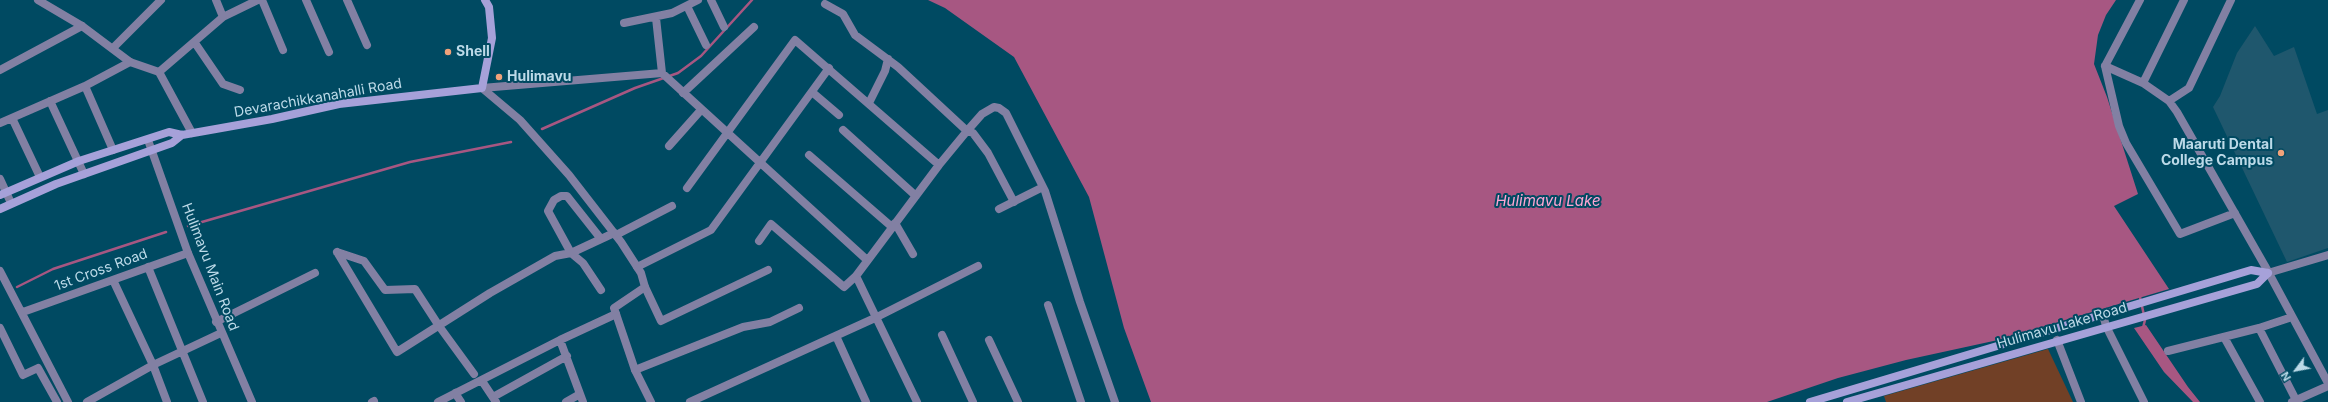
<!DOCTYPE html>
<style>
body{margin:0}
#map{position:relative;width:2328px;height:402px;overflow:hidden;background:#004a62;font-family:Inter,sans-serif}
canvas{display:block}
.north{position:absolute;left:2276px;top:350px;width:40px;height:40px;-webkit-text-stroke:3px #004a62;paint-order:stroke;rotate:238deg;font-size:11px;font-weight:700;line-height:16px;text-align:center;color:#bcdae8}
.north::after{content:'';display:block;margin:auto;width:14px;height:18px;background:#bcdae8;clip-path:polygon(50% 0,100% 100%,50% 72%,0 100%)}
</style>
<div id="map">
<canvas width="2328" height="402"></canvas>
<div class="north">N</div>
</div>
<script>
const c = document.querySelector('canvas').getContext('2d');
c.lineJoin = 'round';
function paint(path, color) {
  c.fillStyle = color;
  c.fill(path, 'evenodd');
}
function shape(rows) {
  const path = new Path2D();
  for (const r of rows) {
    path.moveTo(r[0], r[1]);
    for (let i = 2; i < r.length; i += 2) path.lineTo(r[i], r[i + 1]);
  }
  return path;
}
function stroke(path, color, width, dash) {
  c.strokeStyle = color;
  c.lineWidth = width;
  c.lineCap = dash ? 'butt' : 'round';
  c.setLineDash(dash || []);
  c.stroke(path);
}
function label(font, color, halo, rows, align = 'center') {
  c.font = font + ' Inter,sans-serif';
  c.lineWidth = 4;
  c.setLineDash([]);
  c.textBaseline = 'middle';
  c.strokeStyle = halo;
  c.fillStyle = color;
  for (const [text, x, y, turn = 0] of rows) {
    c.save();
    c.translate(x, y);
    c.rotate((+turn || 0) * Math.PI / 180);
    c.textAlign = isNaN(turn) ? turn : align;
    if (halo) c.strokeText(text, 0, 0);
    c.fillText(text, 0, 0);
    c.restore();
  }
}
paint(shape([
 [2255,26,2274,56,2294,47,2317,114,2328,110,2328,248,2287,262,2213,107,2220,96,2237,53]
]), '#1f576d');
paint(shape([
 [2048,349,2073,402,1886,402,1884,396]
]), '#714026');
paint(shape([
 [928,0,2116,0,2106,15,2098,35,2094,64,2107,97,2138,194,2114,206,2169,289,1998,340,1906,360,1838,378,1767,402,1151,402,1124,328,1089,197,1014,57,945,8],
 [2146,325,2188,387,2200,402,2193,402,2164,372,2134,328]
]), '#a75782');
stroke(shape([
 [542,129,635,88,678,73,701,56,752,0],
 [188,226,410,162,511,142],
 [17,287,53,269,166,232],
 [2140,297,2145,320,2143,328]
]), '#a75782', 2.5);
stroke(shape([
 [216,0,223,17],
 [262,0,283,50],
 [306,0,329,52],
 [347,0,367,45],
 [711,0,724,27],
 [2140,0,2105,66,2143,83,2169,101,2177,112,2265,266,2328,383],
 [825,4,843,14,855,35,898,67,967,131,939,165],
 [687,6,706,45],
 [656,18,662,73,867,260],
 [624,23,672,13,698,0],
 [195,43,223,84,240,90],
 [113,48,161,0],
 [2105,66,2119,126,2126,143,2180,234,2235,213],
 [0,70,82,26],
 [159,72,223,17,258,0],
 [2143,83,2184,0],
 [85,86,113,150],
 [482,88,662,73],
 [812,92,839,115],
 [683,93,754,27],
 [50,101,84,174],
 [2169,101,2189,88,2231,0],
 [869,103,885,71,888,59],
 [12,118,40,177],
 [0,123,85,86,130,62],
 [843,130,916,196],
 [669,146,701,110],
 [809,155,892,227],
 [0,179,11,203],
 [687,188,795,40,939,165,856,276,917,402],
 [1014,202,988,153,973,133,967,131,982,114,994,107,999,108,1006,113,1045,191,1080,302,1115,402],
 [999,209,1043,187],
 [895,223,913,254],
 [616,235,672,206],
 [601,239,567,196,561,196,554,200,548,211,571,253,614,233],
 [759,241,771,224,844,287,856,276],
 [337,252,397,352,490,293,555,256,571,253,583,263,601,290],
 [337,252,364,261,385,290,415,289,439,326,474,374],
 [148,267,203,402],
 [637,267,711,230,829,68],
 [0,271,68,402],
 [2268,273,2328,255],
 [113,280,153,365,167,402],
 [645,287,661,321,768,270],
 [1048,305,1081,402],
 [23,312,188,253],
 [2103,315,2106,326,2144,402],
 [216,322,315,273],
 [0,328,23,375,38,368,57,402],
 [2259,328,2296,400],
 [942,335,973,402],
 [836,336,866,402],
 [2224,337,2260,402],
 [560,340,583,402],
 [989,340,1018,402],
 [2057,340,2081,402],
 [2168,351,2259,328,2292,317],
 [635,370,743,327,770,322,799,308],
 [484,384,496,402],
 [455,393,461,402],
 [493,397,567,356],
 [87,402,153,365,221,333],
 [372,402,374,401],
 [438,402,560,340,616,314],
 [566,402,580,394],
 [690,402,875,318,978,266],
 [2292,402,2328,386]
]), '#8280a3', 8);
stroke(shape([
 [38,0,82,26,130,62,159,72,192,133],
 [482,88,520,120,569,175,621,242,641,273,645,287,614,308,635,370,651,402],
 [148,140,188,253,252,402]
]), '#8280a3', 8);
stroke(shape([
 [0,195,79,161,169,132,182,135,272,119,339,104,482,88,492,38,489,7,485,0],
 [0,209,56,184,172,143,182,135],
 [1810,402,2251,270,2268,273],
 [1847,402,2257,284,2268,273]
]), '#a6a1d9', 8);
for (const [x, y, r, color] of [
 [448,52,4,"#f0a27a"],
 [499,77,4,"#f0a27a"],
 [2281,153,4,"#f0a27a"]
]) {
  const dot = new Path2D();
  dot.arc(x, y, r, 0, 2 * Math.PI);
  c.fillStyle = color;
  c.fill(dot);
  stroke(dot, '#004a62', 1.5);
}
label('bold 14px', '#bcdae8', '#004a62', [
 ["Shell",456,52],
 ["Hulimavu",507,77],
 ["Maaruti Dental",2273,145,"right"],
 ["College Campus",2273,161,"right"]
], 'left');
label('14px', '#bcdae8', '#004a62', [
 ["Devarachikkanahalli Road",318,98,-10],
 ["Hulimavu Main Road",210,267,69],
 ["1st Cross Road",101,270,-20],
 ["Hulimavu Lake Road",2062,326,-16]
]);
label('italic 15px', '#fea5d2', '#004a62', [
 ["Hulimavu Lake",1548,201]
]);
</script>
